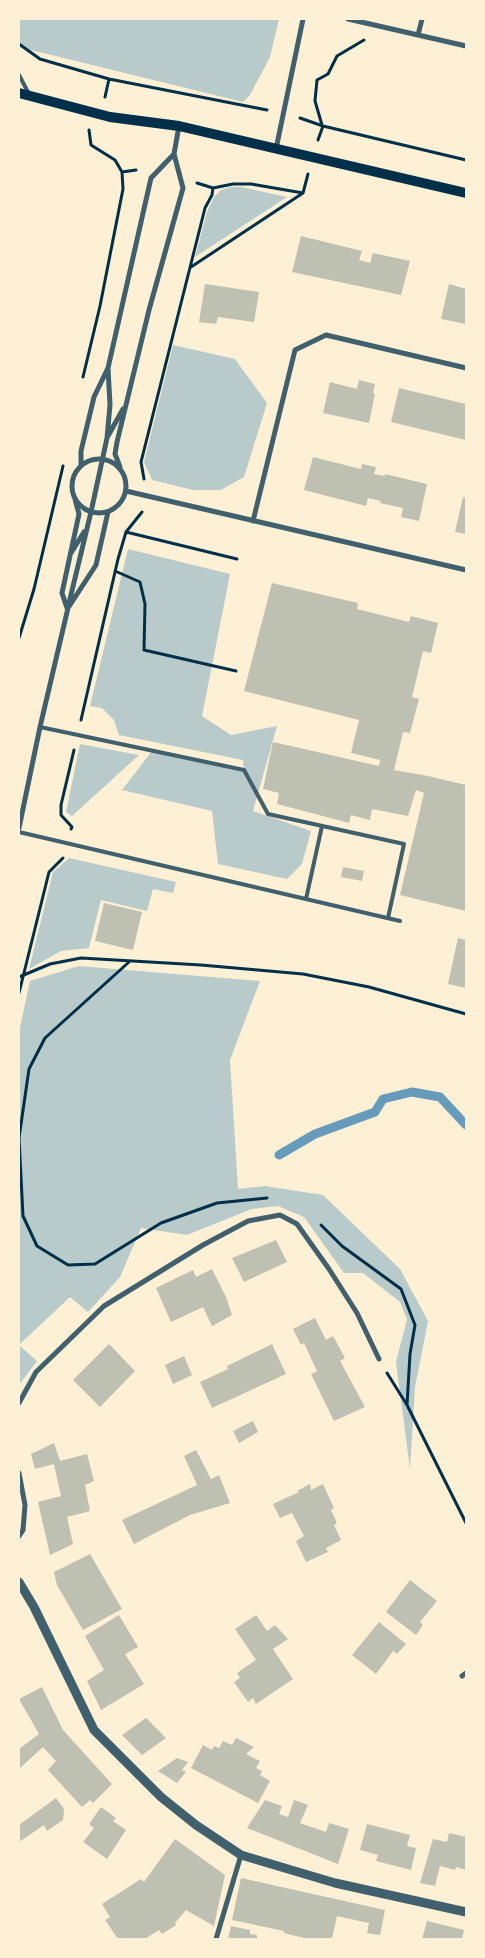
<!DOCTYPE html>
<style>
body{margin:0}
#map{position:relative;width:485px;height:1958px;overflow:hidden;background:#fdf0d5;font-family:Raleway,sans-serif}
canvas{display:block}
.frame{position:absolute;inset:0;border:20px solid #fdf0d5;pointer-events:none}
</style>
<div id="map">
<canvas width="485" height="1958"></canvas>
<div class="frame"></div>
</div>
<script>
const c = document.querySelector('canvas').getContext('2d');
c.lineJoin = 'round';
function paint(path, color) {
  c.fillStyle = color;
  c.fill(path, 'evenodd');
}
function shape(rows) {
  const path = new Path2D();
  for (const r of rows) {
    if (r.length === 3) {
      path.moveTo(r[0] + r[2], r[1]);
      path.arc(r[0], r[1], r[2], 0, 2 * Math.PI);
      continue;
    }
    path.moveTo(r[0], r[1]);
    for (let i = 2; i < r.length; i += 2) path.lineTo(r[i], r[i + 1]);
  }
  return path;
}
function stroke(path, color, width, dash) {
  c.strokeStyle = color;
  c.lineWidth = width;
  c.lineCap = dash ? 'butt' : 'round';
  c.setLineDash(dash || []);
  c.stroke(path);
}
paint(shape([
 [19,19,279,19,270,57,250,95,243,102,19,47],
 [231,187,241,187,287,197,195,257,207,212,214,197,221,190],
 [173,345,235,359,267,403,244,477,221,490,193,490,152,480,144,462],
 [128,549,230,574,202,716,231,735,277,726,253,811,311,831,302,864,287,879,218,864,212,811,122,790,152,751,244,770,243,760,119,735,114,720,102,708,90,706],
 [80,744,139,755,72,816,66,812],
 [69,858,176,882,173,893,153,889,147,911,101,900,89,948,61,951,29,969,53,872],
 [79,966,260,981,230,1060,238,1189,265,1186,323,1195,400,1269,428,1321,415,1387,410,1469,396,1362,407,1319,400,1302,363,1273,344,1273,304,1217,278,1206,252,1209,187,1235,141,1228,120,1277,88,1312,70,1297,19,1345,37,1361,19,1385,19,1032,30,981]
]), '#b9caca');
stroke(shape([
 [279,1155,315,1134,375,1112,383,1099,412,1092,440,1097,466,1125]
]), '#669bbc', 9);
paint(shape([
 [301,236,362,251,359,260,370,263,373,253,410,261,401,295,292,272],
 [205,284,259,292,254,322,218,317,216,324,199,322],
 [449,284,466,289,466,324,441,319],
 [359,380,375,384,373,393,375,394,369,423,323,413,330,382,357,389],
 [399,388,466,404,466,440,391,422],
 [313,457,361,469,362,464,376,467,374,474,385,476,385,474,427,484,419,521,401,517,403,508,380,503,381,501,368,498,366,506,304,490],
 [463,497,466,498,466,534,455,532],
 [272,583,358,603,357,609,409,622,411,616,438,623,431,653,423,651,412,697,419,699,410,733,403,732,394,770,428,776,466,785,466,911,400,895,424,793,416,790,408,816,372,809,370,820,351,815,349,823,277,804,279,793,263,789,273,742,379,766,380,760,351,753,359,720,244,691],
 [343,867,364,871,362,881,341,877],
 [104,903,142,912,133,950,95,941],
 [458,938,466,940,466,988,448,984],
 [276,1240,287,1262,244,1282,232,1258],
 [212,1269,226,1297,232,1315,212,1326,203,1307,171,1322,156,1288,193,1270,196,1277],
 [315,1318,326,1340,333,1336,345,1358,340,1361,365,1407,334,1421,311,1374,317,1371,304,1343,301,1345,293,1329],
 [109,1344,135,1371,100,1407,73,1380],
 [272,1344,286,1374,212,1408,200,1382,228,1369,227,1366],
 [184,1356,192,1375,173,1384,165,1365],
 [253,1421,258,1432,239,1443,233,1431],
 [54,1443,60,1461,87,1454,94,1481,85,1485,90,1511,67,1517,73,1544,50,1555,38,1502,61,1496,54,1464,35,1469,31,1454],
 [196,1450,211,1479,219,1475,230,1503,190,1515,134,1544,122,1520,197,1485,184,1456],
 [310,1484,311,1490,323,1484,334,1508,331,1510,337,1523,334,1525,341,1540,326,1548,328,1552,306,1562,296,1541,304,1536,292,1513,280,1518,273,1504,299,1492,297,1491],
 [90,1554,122,1609,83,1630,57,1585,54,1572],
 [410,1580,437,1601,420,1622,423,1625,416,1635,386,1612],
 [119,1615,138,1647,125,1654,144,1684,101,1710,87,1681,104,1670,85,1636],
 [256,1615,267,1631,275,1625,288,1639,273,1649,293,1679,256,1704,253,1698,248,1702,234,1682,240,1678,237,1673,256,1660,235,1629],
 [379,1622,406,1644,397,1654,393,1651,376,1674,352,1655],
 [42,1687,63,1730,112,1784,93,1803,90,1800,82,1807,48,1770,56,1761,43,1747,19,1769,19,1749,39,1734,19,1699],
 [146,1718,166,1738,142,1755,122,1735],
 [236,1738,254,1747,246,1754,260,1761,256,1768,262,1771,260,1775,270,1781,258,1803,191,1768,203,1745,212,1750,214,1746,219,1748,223,1741,232,1745],
 [177,1758,188,1762,182,1770,186,1772,177,1783,158,1771],
 [56,1798,64,1809,63,1820,47,1831,44,1825,19,1842,19,1825],
 [265,1800,282,1806,279,1814,288,1817,294,1800,308,1805,300,1823,326,1832,329,1823,349,1829,338,1864,247,1828],
 [101,1807,116,1818,113,1821,126,1830,107,1859,83,1842,94,1828,89,1824],
 [367,1824,410,1835,407,1846,416,1848,411,1870,376,1861,378,1855,360,1850],
 [449,1833,466,1837,466,1870,456,1867,455,1870,440,1866,435,1886,420,1883,433,1839,447,1842],
 [175,1839,225,1875,214,1926,186,1910,175,1923,176,1925,162,1934,159,1930,145,1939,118,1939,105,1920,110,1917,102,1904,141,1879,144,1882],
 [241,1878,385,1910,380,1935,367,1933,369,1923,337,1916,332,1939,308,1939,284,1933,284,1931,232,1920],
 [427,1921,464,1930,462,1939,422,1939],
 [231,1926,250,1930,250,1934,257,1935,257,1939,228,1939]
]), '#bec0b2');
stroke(shape([
 [19,44,40,59,109,79],
 [105,97,109,79,267,110],
 [300,118,323,126],
 [322,125,315,101,317,80,328,74,337,56,364,40],
 [318,140,323,126,466,160],
 [122,172,136,170],
 [197,183,213,188],
 [191,267,303,193,308,174],
 [83,377,100,306,123,189,122,172,115,160,91,145,89,130],
 [144,479,141,462,205,208,212,195,213,188,233,184,251,184,303,193],
 [126,532,237,559],
 [115,571,140,582,145,604,144,650,236,671],
 [19,638,34,589,63,466],
 [81,720,118,559,126,532,142,512],
 [71,829,72,827,61,815,61,805,74,750],
 [129,962,45,1038,29,1069,19,1138,23,1216,37,1246,68,1265,95,1264,161,1223,217,1203,267,1198],
 [19,977,50,964,81,958,201,965,303,974,369,987,466,1014],
 [19,993,49,872,63,858],
 [321,1225,342,1246,401,1289,415,1325,410,1354,407,1405],
 [387,1373,407,1405,466,1523]
]), '#003049', 3);
stroke(shape([
 [19,75,29,94],
 [40,727,244,770,268,814,404,844,388,918],
 [19,832,400,921],
 [306,899,322,826]
]), '#3f606c', 4);
stroke(shape([
 [348,19,418,35],
 [422,19,418,35,466,46],
 [276,149,303,19],
 [108,436,123,409],
 [99,486,27],
 [81,465,81,451,94,397,108,368,151,178,174,154],
 [120,467,115,454,117,442,149,310,183,188,174,154,179,126],
 [126,491,466,570],
 [253,521,295,350,326,335,466,368],
 [71,553,84,532],
 [69,603,91,512,107,438,110,405,108,368],
 [67,608,62,593,79,514,75,499],
 [19,828,40,727,68,608,96,565,108,512],
 [19,1403,36,1372,104,1306,203,1245,248,1221,280,1215,297,1224,329,1269,357,1313,379,1359],
 [19,1473,25,1505,23,1530,19,1536],
 [462,1676,466,1673],
 [216,1939,241,1855]
]), '#3f606c', 5);
stroke(shape([
 [19,1582,34,1607,94,1730,161,1797,196,1825,241,1855,335,1883,466,1912]
]), '#3f606c', 9);
stroke(shape([
 [19,93,110,117,179,126,466,193]
]), '#003049', 10);
</script>
